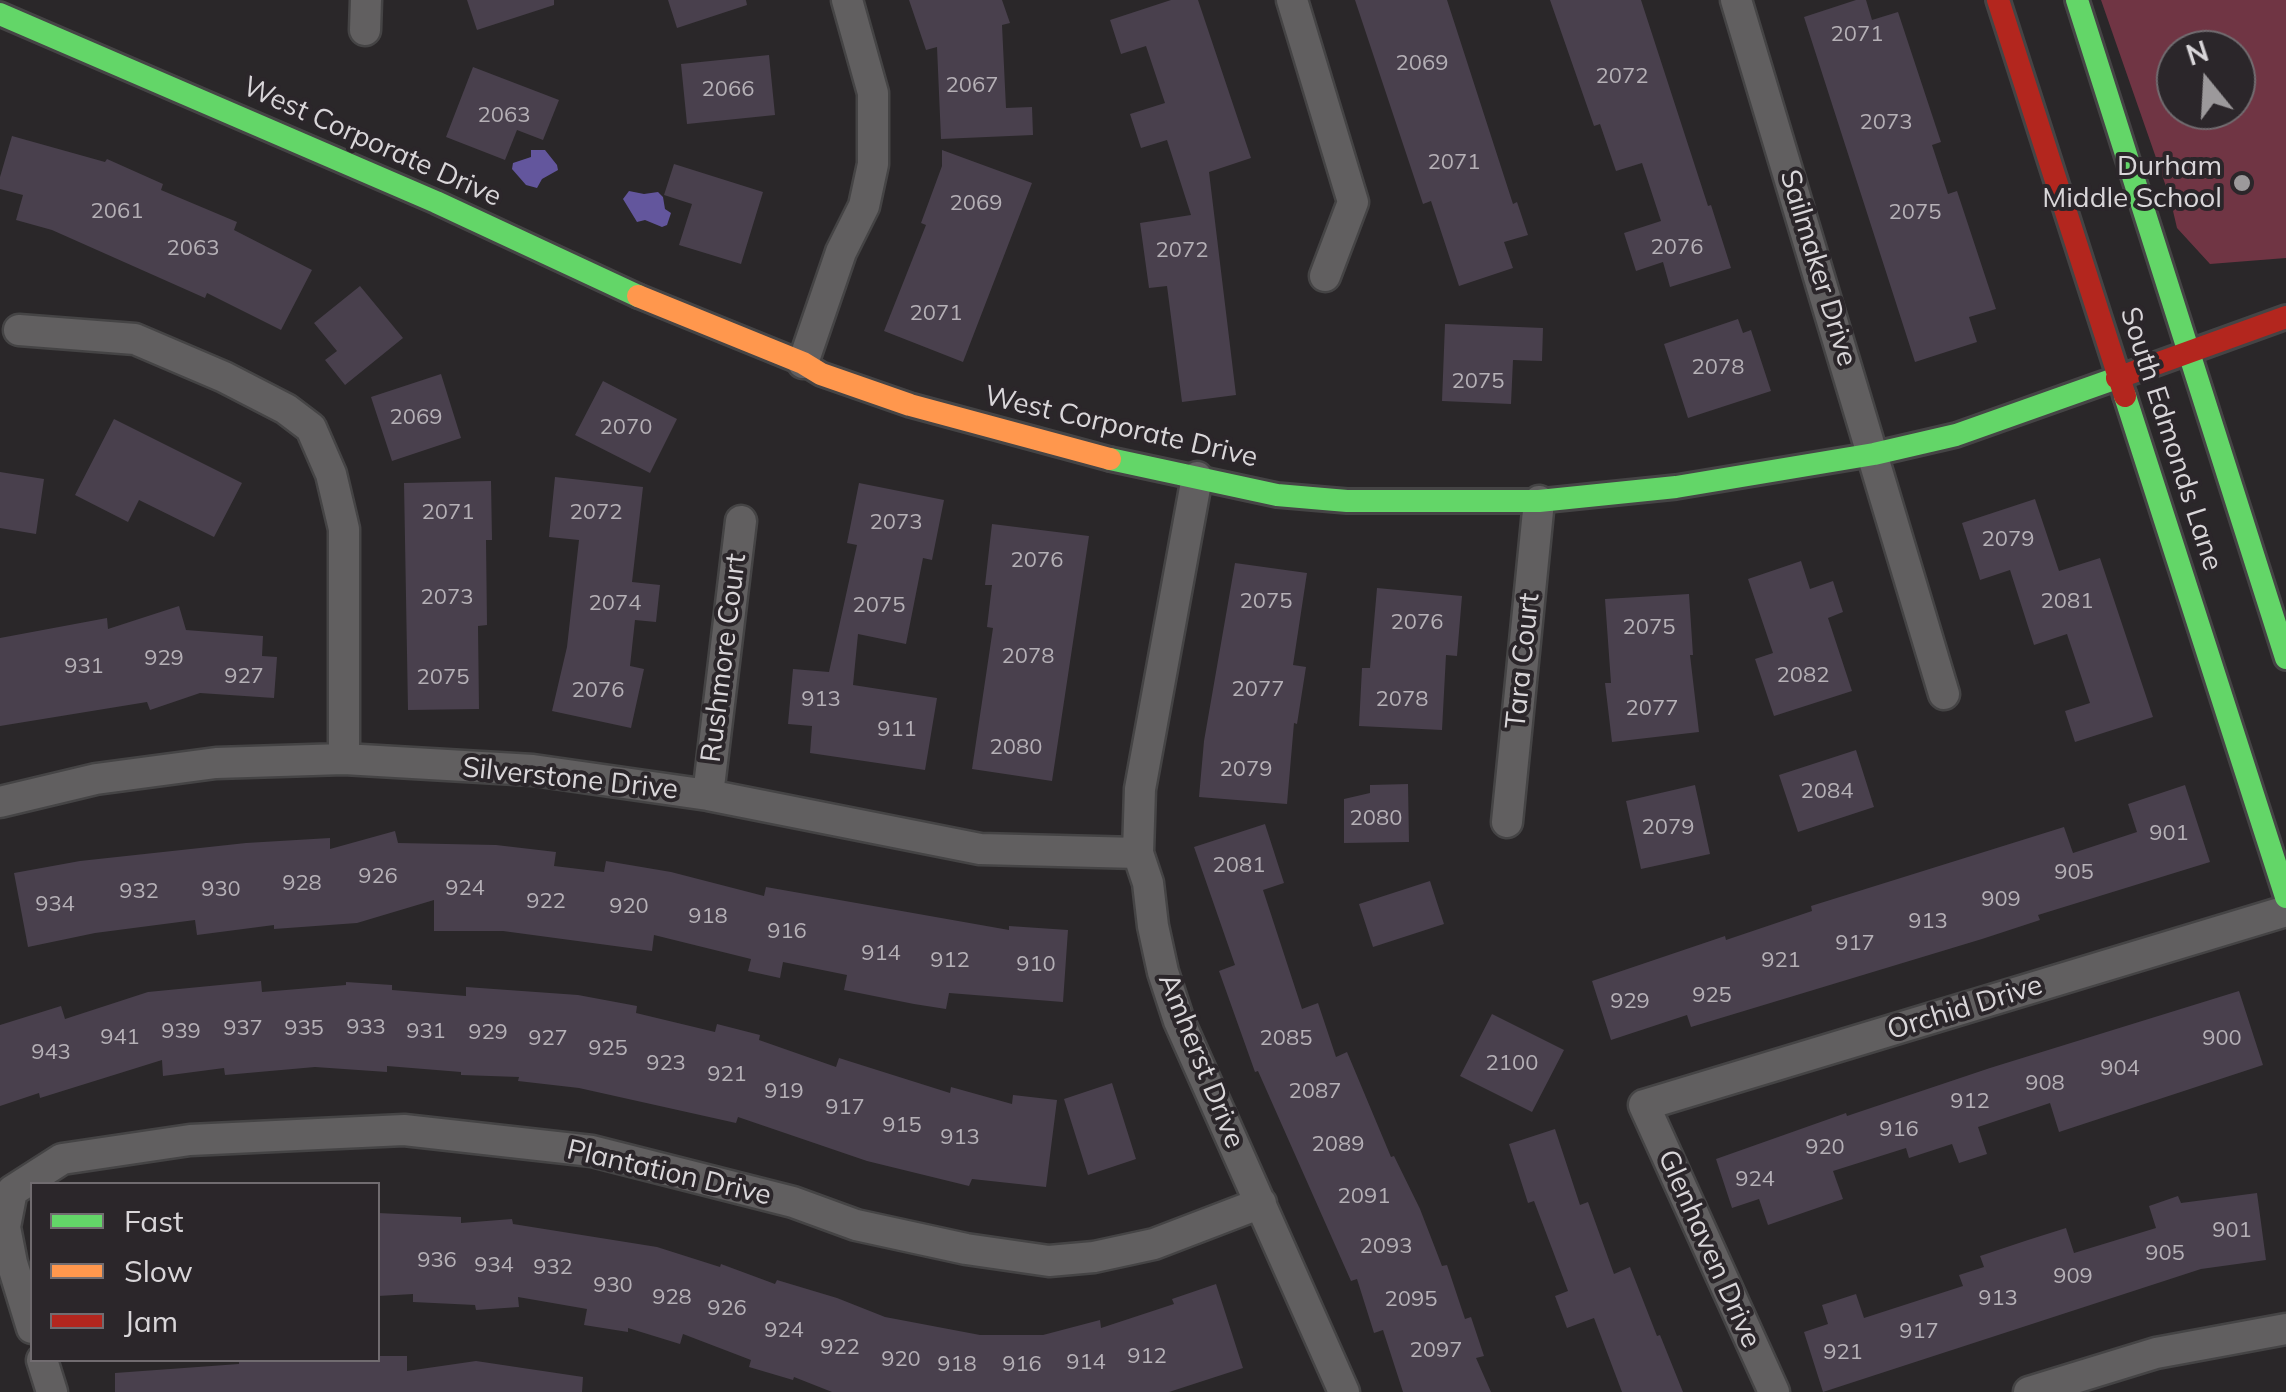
<!DOCTYPE html>
<style>
body{margin:0}
#map{position:relative;width:2286px;height:1392px;overflow:hidden;background:#2a2729;font-family:Mulish,sans-serif}
canvas{display:block}
.legend{position:absolute;left:30px;top:1182px;width:350px;height:180px;box-sizing:border-box;background:#2b262a;border:2px solid #716c70;margin:0;padding:12px 18px;list-style:none;font-size:30px;color:#d9d6d9}
.legend li{display:flex;align-items:center;gap:20px;height:50px}
.legend b{width:50px;border:2px solid #716c70}
.north{position:absolute;left:2156px;top:30px;width:100px;height:100px;box-sizing:border-box;background:#2b262a;border:2px solid #716c70;border-radius:50%;rotate:342deg;font-size:28px;font-weight:700;line-height:40px;text-align:center;color:#d9d6d9}
.north::after{content:'';display:block;margin:auto;width:35px;height:45px;background:#9c999b;clip-path:polygon(50% 0,100% 100%,50% 72%,0 100%)}
</style>
<div id="map">
<canvas width="2286" height="1392"></canvas>
<ul class="legend">
<li><b style="height:12px;background:#63d668"></b>Fast</li>
<li><b style="height:12px;background:#ff974d"></b>Slow</li>
<li><b style="height:12px;background:#b3261e"></b>Jam</li>
</ul>
<div class="north">N</div>
</div>
<script>
const c = document.querySelector('canvas').getContext('2d');
c.lineJoin = 'round';
function paint(path, color) {
  c.fillStyle = color;
  c.fill(path, 'evenodd');
}
function shape(rows) {
  const path = new Path2D();
  for (const r of rows) {
    path.moveTo(r[0], r[1]);
    for (let i = 2; i < r.length; i += 2) path.lineTo(r[i], r[i + 1]);
  }
  return path;
}
function stroke(path, color, width, dash) {
  c.strokeStyle = color;
  c.lineWidth = width;
  c.lineCap = dash ? 'butt' : 'round';
  c.setLineDash(dash || []);
  c.stroke(path);
}
function label(font, color, halo, rows, align = 'center') {
  c.font = font + ' Mulish,sans-serif';
  c.lineWidth = 8;
  c.setLineDash([]);
  c.textBaseline = 'middle';
  c.strokeStyle = halo;
  c.fillStyle = color;
  for (const [text, x, y, turn = 0] of rows) {
    c.save();
    c.translate(x, y);
    c.rotate((+turn || 0) * Math.PI / 180);
    c.textAlign = isNaN(turn) ? turn : align;
    if (halo) c.strokeText(text, 0, 0);
    c.fillText(text, 0, 0);
    c.restore();
  }
}
paint(shape([
 [2101,0,2286,0,2286,258,2210,264,2177,228,2170,198],
 [2176,50,2236,50,2236,110,2176,110]
]), '#703544');
paint(shape([
 [531,150,545,150,557,165,558,170,542,179,537,188,526,185,512,169,513,163,531,157],
 [629,191,644,194,658,192,663,197,665,209,671,213,667,225,662,227,645,220,637,222,623,199]
]), '#63569d');
paint(shape([
 [467,0,554,0,554,5,477,30],
 [668,0,746,0,747,5,677,28],
 [909,0,1002,0,1010,23,1002,25,1006,108,1032,107,1033,135,941,139,937,47,926,50],
 [1171,0,1198,0,1251,158,1209,172,1236,395,1182,402,1167,286,1149,288,1140,223,1191,215,1167,140,1141,148,1130,114,1165,103,1146,46,1121,54,1110,20],
 [1355,0,1447,0,1513,204,1517,202,1528,235,1504,242,1513,268,1459,286,1431,201,1423,204],
 [1550,0,1641,0,1708,206,1711,205,1731,268,1670,287,1663,262,1636,271,1624,233,1661,221,1642,163,1616,171,1600,124,1594,126],
 [1856,0,1866,0,1872,20,1898,12,1941,142,1932,145,1948,194,1957,191,1996,309,1969,317,1977,342,1915,362,1804,17],
 [769,55,775,115,687,124,681,64],
 [473,67,559,100,543,140,517,130,505,160,446,137],
 [12,136,105,162,107,159,163,184,161,190,237,222,234,230,312,270,281,330,207,293,205,298,52,230,16,220,23,195,0,189,0,177],
 [942,150,1032,183,963,362,884,331,926,225,921,223,942,166],
 [674,164,763,192,741,264,679,245,692,204,664,195],
 [360,286,403,338,345,385,325,360,337,351,314,323],
 [1738,319,1743,333,1751,330,1771,391,1688,418,1664,344],
 [1445,324,1543,328,1542,361,1513,360,1511,404,1442,401],
 [441,374,461,438,392,461,371,397],
 [603,381,677,419,650,473,575,435],
 [114,419,242,483,214,537,139,500,128,522,75,495],
 [0,472,44,479,36,534,0,528],
 [555,477,643,487,632,582,660,585,656,622,635,620,630,666,644,669,631,728,552,711,567,647,579,540,549,537],
 [491,481,492,540,486,540,487,625,478,626,479,709,408,710,404,483],
 [859,483,944,500,932,560,923,558,906,644,858,634,853,685,937,698,925,770,810,753,812,726,788,724,793,669,829,672,857,545,847,543],
 [2035,499,2059,571,2100,558,2153,717,2075,742,2065,711,2090,703,2067,634,2034,645,2010,570,1980,580,1962,523],
 [992,524,1089,536,1052,781,972,769,993,628,987,627,992,585,985,585],
 [1801,561,1810,589,1833,581,1843,612,1828,618,1852,691,1774,716,1755,659,1773,653,1748,579],
 [1235,563,1307,573,1293,665,1306,667,1297,724,1294,723,1287,804,1199,797,1204,741],
 [1377,588,1462,596,1457,656,1446,655,1442,730,1359,726,1362,668,1370,668],
 [1689,594,1693,655,1690,655,1699,732,1612,742,1605,683,1611,683,1605,599],
 [179,606,186,630,263,636,262,656,277,657,274,698,200,693,150,710,147,702,0,726,0,638,107,618,108,629],
 [1856,750,1874,807,1798,832,1779,775],
 [1408,784,1409,842,1344,843,1344,799,1370,793,1370,785],
 [1695,785,1710,854,1641,869,1626,801],
 [2185,785,2210,862,2038,915,2040,920,1982,939,1691,1027,1687,1015,1611,1040,1592,981,1725,936,1726,940,1812,911,1811,906,2064,827,2073,853,2137,832,2128,804],
 [1265,824,1284,883,1263,890,1302,1009,1318,1003,1336,1057,1347,1052,1391,1157,1394,1156,1420,1209,1442,1266,1447,1265,1465,1319,1471,1317,1484,1356,1476,1358,1491,1392,1403,1392,1383,1330,1374,1333,1357,1279,1351,1281,1258,1071,1255,1072,1219,971,1235,965,1194,847],
 [395,831,398,843,496,845,556,852,554,866,604,872,606,861,671,872,764,896,766,887,1009,930,1009,926,1068,930,1063,1002,949,993,946,1009,914,1004,844,990,847,975,783,962,780,978,748,971,751,959,654,935,652,951,503,931,434,931,434,900,357,923,274,929,274,925,197,935,195,920,95,933,28,947,14,873,80,861,246,843,330,838,330,849],
 [1430,881,1444,924,1373,947,1359,904],
 [261,981,262,992,346,985,346,982,392,985,392,990,466,996,466,987,578,995,637,1006,636,1013,715,1032,717,1024,760,1035,759,1040,836,1067,839,1058,950,1093,951,1087,1012,1104,1013,1095,1057,1100,1046,1187,972,1179,969,1186,867,1161,738,1117,736,1123,579,1088,518,1081,519,1077,461,1075,461,1072,387,1066,387,1072,315,1067,225,1075,224,1068,163,1076,162,1060,40,1098,39,1093,0,1106,0,1025,61,1006,65,1019,148,992],
 [2239,991,2263,1065,2059,1132,2050,1103,1978,1127,1987,1154,1959,1163,1952,1144,1909,1158,1906,1148,1833,1171,1843,1199,1768,1225,1759,1199,1732,1208,1716,1159,1846,1113,1847,1116,1990,1068],
 [1492,1014,1564,1050,1532,1112,1460,1076],
 [1112,1083,1136,1159,1088,1175,1064,1099],
 [1555,1129,1580,1205,1588,1202,1614,1274,1630,1267,1657,1336,1660,1335,1683,1392,1622,1392,1594,1318,1567,1328,1555,1296,1568,1291,1534,1201,1528,1203,1509,1144],
 [2257,1193,2266,1260,2201,1269,1823,1392,1804,1332,1828,1324,1822,1305,1856,1294,1864,1318,1963,1286,1959,1275,1984,1267,1980,1256,2028,1240,2066,1228,2074,1253,2156,1228,2149,1206,2178,1196,2181,1203],
 [378,1213,461,1217,461,1223,512,1219,513,1224,657,1247,720,1267,721,1264,775,1284,777,1280,837,1298,885,1317,980,1335,1043,1335,1100,1320,1101,1328,1174,1304,1172,1299,1216,1284,1243,1368,1169,1392,832,1392,794,1377,793,1380,749,1367,751,1360,683,1334,680,1344,628,1328,628,1332,584,1325,587,1309,518,1297,519,1307,476,1310,475,1305,413,1302,413,1294,378,1296],
 [378,1356,407,1356,407,1371,476,1361,583,1377,582,1392,115,1392,115,1373,239,1364,239,1360,378,1360]
]), '#49404d');
const street = shape([
 [1292,0,1353,202,1325,276],
 [1736,0,1944,694],
 [365,30,366,0],
 [19,330,135,339,224,377,286,409,311,428,331,474,344,529,344,759],
 [803,363,841,252,864,206,873,164,873,93,847,0],
 [1197,477,1140,789,1138,853,1148,883,1153,926,1163,972,1179,1021,1344,1392],
 [708,795,741,521],
 [0,802,96,779,216,763,344,759,533,770,708,795,980,849,1138,853],
 [1507,822,1539,501],
 [32,1328,12,1263,5,1227,12,1191,62,1159,190,1140,404,1130,592,1151,793,1202,856,1225,966,1249,1049,1261,1094,1257,1154,1244,1261,1203],
 [42,1360,52,1392],
 [1774,1392,1644,1105,2286,911],
 [2029,1392,2156,1353,2286,1329]
]);
const fast = shape([
 [2077,0,2286,658],
 [0,14,436,202,638,296],
 [2125,396,2286,897],
 [1110,459,1277,495,1347,501,1539,501,1676,487,1874,454,1956,435,2117,378]
]);
const slow = shape([
 [638,296,803,363,821,374,910,405,1110,459]
]);
const jam = shape([
 [1998,0,2125,396],
 [2117,378,2286,317]
]);
stroke(street, '#454445', 35);
stroke(fast, '#454445', 28);
stroke(slow, '#454445', 28);
stroke(jam, '#454445', 28);
stroke(street, '#615f60', 30);
stroke(fast, '#63d668', 22);
stroke(slow, '#ff974d', 22);
stroke(jam, '#b3261e', 22);
for (const [x, y, r, color] of [
 [2242,183,10,"#9c999b"]
]) {
  const dot = new Path2D();
  dot.arc(x, y, r, 0, 2 * Math.PI);
  c.fillStyle = color;
  c.fill(dot);
  stroke(dot, '#2b262a', 4);
}
label('22px', '#b5b0b6', null, [
 ["2071",1857,34],
 ["2069",1422,63],
 ["2072",1622,76],
 ["2067",972,85],
 ["2066",728,89],
 ["2063",504,115],
 ["2073",1886,122],
 ["2071",1454,162],
 ["2069",976,203],
 ["2061",117,211],
 ["2075",1915,212],
 ["2076",1677,247],
 ["2063",193,248],
 ["2072",1182,250],
 ["2071",936,313],
 ["2078",1718,367],
 ["2075",1478,381],
 ["2069",416,417],
 ["2070",626,427],
 ["2071",448,512],
 ["2072",596,512],
 ["2073",896,522],
 ["2079",2008,539],
 ["2076",1037,560],
 ["2073",447,597],
 ["2075",1266,601],
 ["2081",2067,601],
 ["2074",615,603],
 ["2075",879,605],
 ["2076",1417,622],
 ["2075",1649,627],
 ["2078",1028,656],
 ["929",164,658],
 ["931",84,666],
 ["2082",1803,675],
 ["927",244,676],
 ["2075",443,677],
 ["2077",1258,689],
 ["2076",598,690],
 ["913",821,699],
 ["2078",1402,699],
 ["2077",1652,708],
 ["911",897,729],
 ["2080",1016,747],
 ["2079",1246,769],
 ["2084",1827,791],
 ["2080",1376,818],
 ["2079",1668,827],
 ["901",2169,833],
 ["2081",1239,865],
 ["905",2074,872],
 ["926",378,876],
 ["928",302,883],
 ["924",465,888],
 ["930",221,889],
 ["932",139,891],
 ["909",2001,899],
 ["922",546,901],
 ["934",55,904],
 ["920",629,906],
 ["918",708,916],
 ["913",1928,921],
 ["916",787,931],
 ["917",1855,943],
 ["914",881,953],
 ["912",950,960],
 ["921",1781,960],
 ["910",1036,964],
 ["925",1712,995],
 ["929",1630,1001],
 ["933",366,1027],
 ["937",243,1028],
 ["935",304,1028],
 ["939",181,1031],
 ["931",426,1031],
 ["929",488,1032],
 ["941",120,1037],
 ["927",548,1038],
 ["2085",1286,1038],
 ["900",2222,1038],
 ["925",608,1048],
 ["943",51,1052],
 ["923",666,1063],
 ["2100",1512,1063],
 ["904",2120,1068],
 ["921",727,1074],
 ["908",2045,1083],
 ["919",784,1091],
 ["2087",1315,1091],
 ["912",1970,1101],
 ["917",845,1107],
 ["915",902,1125],
 ["916",1899,1129],
 ["913",960,1137],
 ["2089",1338,1144],
 ["920",1825,1147],
 ["924",1755,1179],
 ["2091",1364,1196],
 ["901",2232,1230],
 ["2093",1386,1246],
 ["905",2165,1253],
 ["936",437,1260],
 ["934",494,1265],
 ["932",553,1267],
 ["909",2073,1276],
 ["930",613,1285],
 ["928",672,1297],
 ["913",1998,1298],
 ["2095",1411,1299],
 ["926",727,1308],
 ["924",784,1330],
 ["917",1919,1331],
 ["922",840,1347],
 ["2097",1436,1350],
 ["921",1843,1352],
 ["912",1147,1356],
 ["920",901,1359],
 ["914",1086,1362],
 ["918",957,1364],
 ["916",1022,1364]
]);
label('28px', '#d9d6d9', '#2b262a', [
 ["West Corporate Drive",372,142,24],
 ["Sailmaker Drive",1818,268,73],
 ["West Corporate Drive",1121,427,13],
 ["South Edmonds Lane",2171,439,72],
 ["Rushmore Court",724,658,-83],
 ["Tara Court",1523,661,-84],
 ["Silverstone Drive",570,779,6],
 ["Orchid Drive",1965,1008,-17],
 ["Amherst Drive",1201,1061,68],
 ["Plantation Drive",669,1173,13],
 ["Glenhaven Drive",1709,1249,66]
]);
label('28px', '#d9d6d9', '#2b262a', [
 ["Durham",2222,167],
 ["Middle School",2222,199]
], 'right');
</script>
